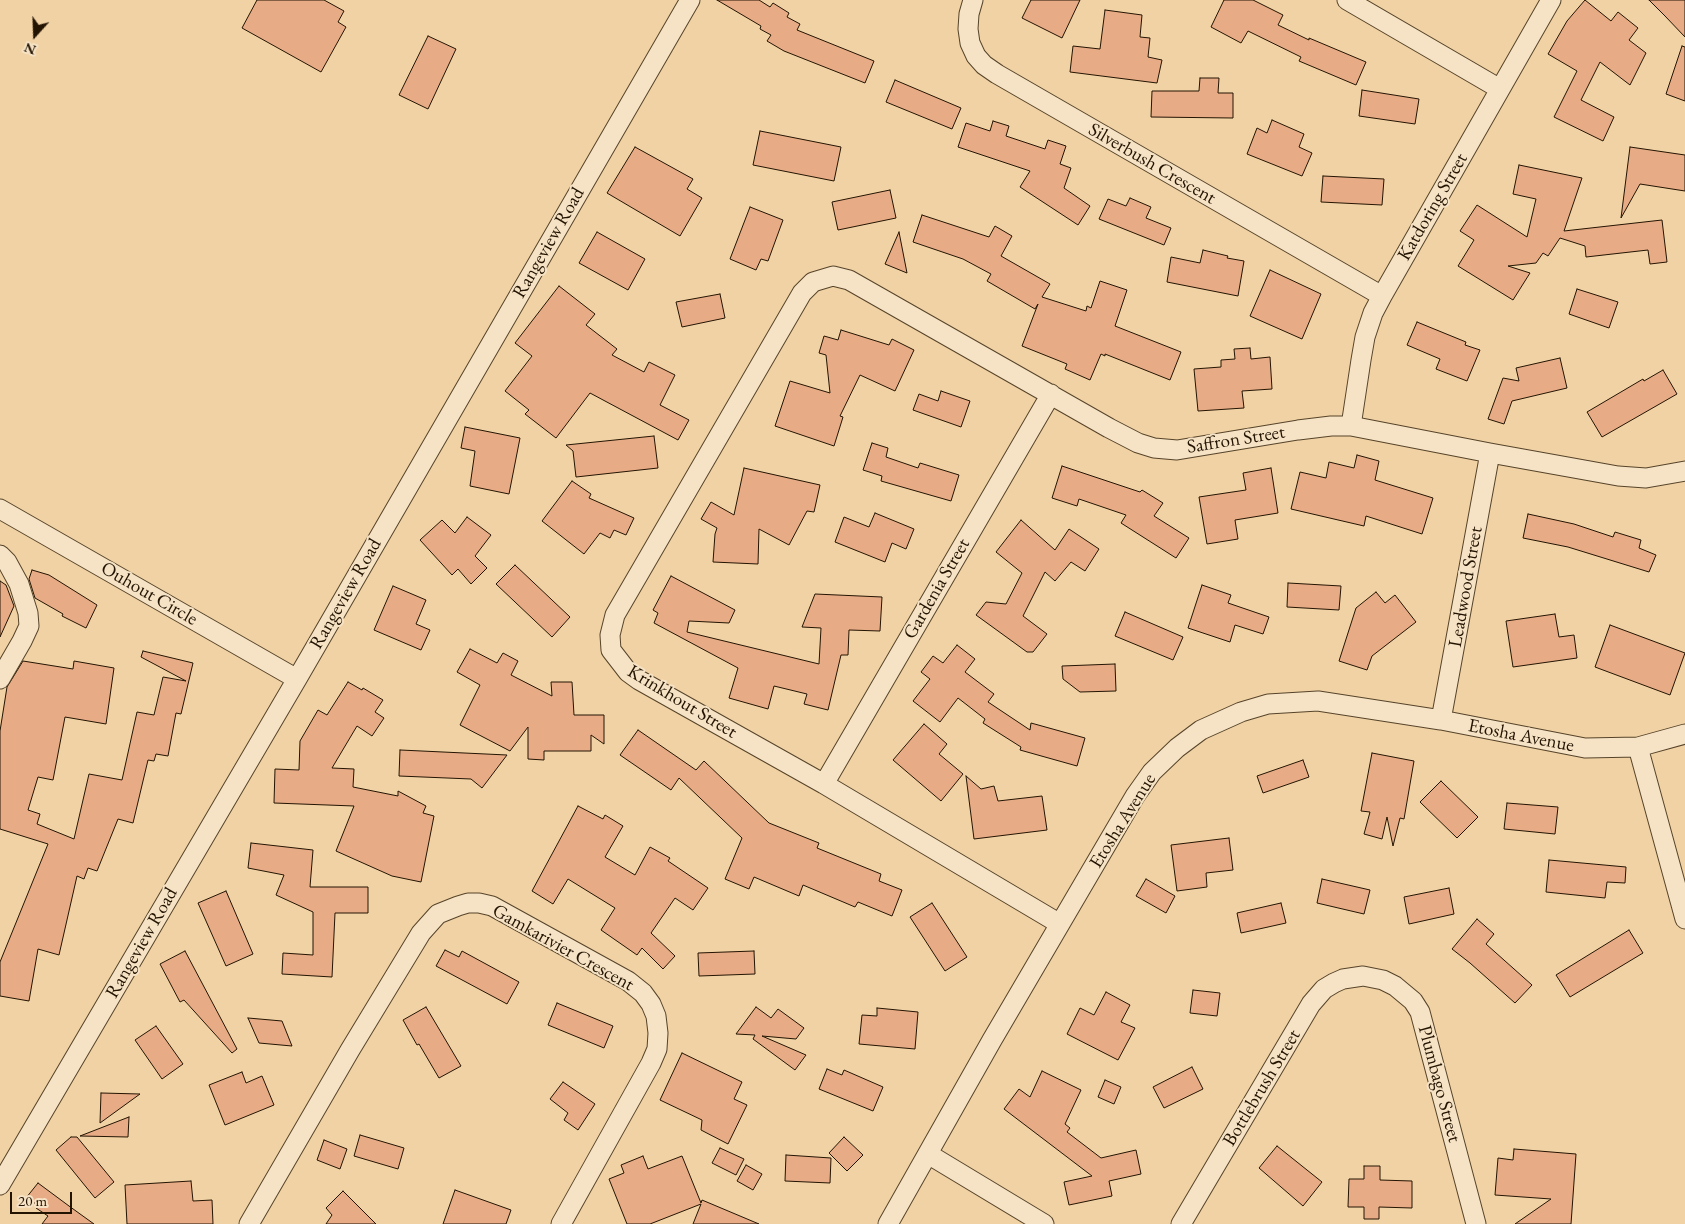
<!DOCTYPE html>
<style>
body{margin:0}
#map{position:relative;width:1685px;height:1224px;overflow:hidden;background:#f1d2a4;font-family:"EB Garamond",serif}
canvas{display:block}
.north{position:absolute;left:10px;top:10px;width:50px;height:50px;-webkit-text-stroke:4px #f6e2c4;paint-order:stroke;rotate:200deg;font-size:14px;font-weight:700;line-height:20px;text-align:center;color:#231402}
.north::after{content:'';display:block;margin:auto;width:18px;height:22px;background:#231402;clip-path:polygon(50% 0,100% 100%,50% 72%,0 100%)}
.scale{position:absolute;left:10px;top:1192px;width:62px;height:22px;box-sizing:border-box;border:2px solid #231402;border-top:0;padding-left:6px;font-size:15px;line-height:18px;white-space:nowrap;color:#231402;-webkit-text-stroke:4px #f6e2c4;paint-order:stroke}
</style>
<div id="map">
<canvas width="1685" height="1224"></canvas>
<div class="north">N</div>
<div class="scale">20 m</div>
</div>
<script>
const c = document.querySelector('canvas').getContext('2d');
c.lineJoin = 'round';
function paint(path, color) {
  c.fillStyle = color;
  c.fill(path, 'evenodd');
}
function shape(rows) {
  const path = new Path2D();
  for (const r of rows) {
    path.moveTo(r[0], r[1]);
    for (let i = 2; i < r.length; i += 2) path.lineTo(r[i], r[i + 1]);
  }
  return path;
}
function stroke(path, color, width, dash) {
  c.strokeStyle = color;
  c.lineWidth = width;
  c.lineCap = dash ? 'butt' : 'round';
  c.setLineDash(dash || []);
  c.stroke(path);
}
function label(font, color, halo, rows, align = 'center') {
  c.font = font + ' "EB Garamond",serif';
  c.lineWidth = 4;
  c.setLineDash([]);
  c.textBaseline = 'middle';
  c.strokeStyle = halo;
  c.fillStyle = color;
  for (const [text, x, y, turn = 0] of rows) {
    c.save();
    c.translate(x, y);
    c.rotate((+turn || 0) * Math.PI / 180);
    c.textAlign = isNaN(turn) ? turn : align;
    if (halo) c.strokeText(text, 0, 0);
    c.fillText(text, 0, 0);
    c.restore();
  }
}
const building = shape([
 [257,0,324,0,344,11,338,22,346,27,321,72,242,28,257,0],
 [717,0,759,0,770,7,773,3,789,13,787,17,800,24,797,30,874,61,865,83,784,51,767,41,771,35,760,29,761,26,717,0],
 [1031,0,1080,0,1062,38,1022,18,1031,0],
 [1224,0,1253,0,1283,15,1278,25,1309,40,1309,38,1366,62,1356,85,1299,61,1301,57,1248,31,1241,43,1211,27,1224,0],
 [1585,0,1611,21,1618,12,1638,28,1629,40,1646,53,1630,85,1600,62,1581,100,1614,117,1603,141,1554,117,1577,71,1548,54,1567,21,1585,0],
 [1649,0,1685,0,1685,37,1665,16,1649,0],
 [1105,10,1142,15,1140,37,1150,38,1148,57,1162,60,1157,83,1070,72,1073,46,1100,49,1105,10],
 [428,36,456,49,428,109,399,95,428,36],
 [1682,46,1685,47,1685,101,1666,94,1682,46],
 [1200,78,1219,78,1218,93,1233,93,1233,118,1151,117,1152,91,1199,91,1200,78],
 [895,80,961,108,952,129,886,102,895,80],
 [1362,90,1419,99,1415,124,1359,116,1362,90],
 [1272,120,1304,134,1299,147,1312,153,1302,176,1247,154,1257,128,1267,133,1272,120],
 [993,121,1009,126,1006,136,1045,149,1048,140,1066,146,1060,164,1071,168,1064,188,1090,206,1078,225,1020,187,1030,171,958,147,966,123,990,131,993,121],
 [760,131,841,147,834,181,753,165,760,131],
 [635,147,693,179,687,189,702,198,680,236,607,193,635,147],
 [1630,147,1685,155,1685,191,1640,184,1621,218,1630,147],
 [1519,165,1582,178,1564,231,1662,220,1667,262,1650,264,1648,250,1586,257,1585,246,1560,238,1548,256,1543,253,1536,263,1508,266,1530,273,1513,300,1458,266,1474,240,1460,231,1477,205,1527,237,1536,199,1513,194,1519,165],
 [1323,176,1384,179,1382,205,1321,202,1323,176],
 [890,190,896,218,838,230,832,202,890,190],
 [1130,198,1151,207,1146,218,1171,228,1164,245,1099,219,1108,199,1126,206,1130,198],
 [750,207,783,220,768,261,761,259,756,270,730,259,750,207],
 [922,215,989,237,995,226,1012,236,1001,256,1050,284,1042,297,1086,311,1087,306,1091,308,1100,281,1127,290,1115,326,1181,352,1170,380,1105,354,1105,356,1101,354,1090,380,1065,369,1067,364,1022,346,1038,304,1035,309,987,281,991,274,963,259,913,242,922,215],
 [597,232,645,259,628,290,579,263,597,232],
 [899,232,907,273,885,264,899,232],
 [1203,250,1228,256,1227,258,1244,261,1238,296,1167,282,1171,257,1200,263,1203,250],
 [1270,270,1321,294,1302,339,1250,316,1270,270],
 [559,286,595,314,586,325,617,349,612,355,644,372,649,362,675,375,660,405,689,420,678,440,590,393,556,438,525,414,529,410,505,391,532,356,515,343,559,286],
 [1577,289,1618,302,1609,328,1569,314,1577,289],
 [720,294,725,318,682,327,676,302,720,294],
 [1417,322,1466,342,1465,345,1480,350,1467,381,1436,369,1440,359,1407,345,1417,322],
 [841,330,889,345,892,339,914,350,895,391,860,375,840,416,843,417,834,446,775,426,790,381,830,393,826,355,819,353,824,336,838,340,841,330],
 [1250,348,1251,359,1270,357,1272,389,1242,391,1244,408,1198,411,1194,369,1221,367,1221,360,1235,359,1234,349,1250,348],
 [1560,358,1567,388,1512,401,1504,424,1488,419,1503,378,1519,381,1516,368,1560,358],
 [1663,370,1677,394,1602,437,1587,412,1643,379,1644,381,1663,370],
 [941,391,970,401,961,427,913,410,919,394,938,401,941,391],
 [465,427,520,438,509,494,470,486,475,451,461,448,465,427],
 [654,436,658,468,576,477,573,451,566,445,654,436],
 [872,443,888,448,886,457,918,468,920,463,959,475,951,501,881,481,882,476,863,470,872,443],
 [1357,455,1379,461,1375,480,1433,498,1422,534,1366,516,1364,526,1291,509,1300,472,1326,478,1329,462,1354,468,1357,455],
 [1062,466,1140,492,1142,490,1163,503,1154,516,1189,538,1176,558,1121,523,1126,515,1079,499,1077,506,1052,498,1062,466],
 [744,468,820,485,814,512,807,511,789,545,759,529,758,564,713,562,715,534,717,528,701,519,711,502,734,515,744,468],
 [1271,468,1278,513,1235,520,1238,539,1207,544,1199,497,1246,490,1243,473,1271,468],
 [572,481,591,494,589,498,634,518,626,535,614,530,610,538,600,533,584,554,542,521,572,481],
 [875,513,914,529,906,549,892,543,885,562,835,542,844,517,869,527,875,513],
 [1528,514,1574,524,1613,537,1615,532,1641,540,1639,548,1656,555,1649,572,1568,547,1523,538,1528,514],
 [467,517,491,535,475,556,487,568,471,584,458,569,452,575,420,540,442,520,455,533,467,517],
 [1021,520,1055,550,1069,529,1099,549,1085,571,1071,562,1055,581,1045,572,1023,616,1047,634,1033,652,1027,652,976,615,986,602,1006,604,1022,573,996,552,1021,520],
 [515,565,570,617,552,637,496,584,515,565],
 [32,570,49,575,97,605,86,628,62,616,63,614,35,598,29,579,32,570],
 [671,576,735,610,729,623,689,621,687,632,819,664,821,628,802,627,815,594,882,597,880,631,849,630,848,655,841,655,828,710,804,704,807,694,774,686,768,709,729,698,738,668,654,623,658,613,653,610,671,576],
 [0,581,6,585,14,606,0,637,0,581],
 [1288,583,1341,586,1339,610,1287,607,1288,583],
 [1202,585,1231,595,1228,603,1269,617,1263,634,1235,625,1230,642,1188,628,1202,585],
 [393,586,426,600,416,624,430,630,421,650,374,630,393,586],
 [1376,592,1385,603,1395,595,1416,622,1372,656,1367,670,1339,661,1356,608,1376,592],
 [1125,612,1183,637,1173,660,1115,636,1125,612],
 [1555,614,1559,637,1574,635,1577,658,1513,667,1506,621,1555,614],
 [1610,625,1685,653,1670,695,1595,667,1610,625],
 [957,645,975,659,965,672,994,694,988,702,1030,730,1031,723,1085,738,1077,766,1020,750,1021,747,983,723,985,719,958,698,940,722,913,701,930,679,921,672,933,656,943,663,957,645],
 [470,649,497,663,503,653,518,661,511,675,552,696,551,682,572,682,574,715,604,715,604,744,591,735,591,751,544,751,544,760,528,759,528,727,510,751,460,725,480,685,457,672,470,649],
 [143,651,193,663,181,714,176,713,168,756,156,754,154,761,148,760,133,823,118,819,97,871,88,868,84,879,77,876,59,955,38,949,29,1001,0,996,0,962,48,844,0,829,0,731,7,687,23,661,73,669,74,661,114,668,106,724,65,717,53,780,38,777,28,810,40,814,37,824,74,839,89,774,122,780,137,712,154,715,163,677,186,681,141,657,143,651],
 [1115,664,1116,691,1080,692,1063,679,1062,666,1115,664],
 [348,682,362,690,363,688,383,700,375,712,384,718,372,736,357,726,332,768,354,769,353,787,398,796,398,791,426,806,423,813,434,816,421,882,392,876,336,851,354,806,274,803,275,769,299,770,300,741,318,710,327,715,348,682],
 [924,724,947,744,939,754,963,774,941,801,893,760,924,724],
 [638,730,696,770,704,761,769,823,819,843,817,848,881,874,879,881,902,890,892,916,858,902,855,907,803,885,799,896,754,877,749,889,725,879,742,838,679,778,671,790,620,755,638,730],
 [400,750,507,755,482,788,471,779,399,776,400,750],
 [1372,753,1414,761,1404,819,1400,818,1393,846,1387,817,1382,839,1364,834,1370,812,1361,811,1372,753],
 [1303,760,1309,777,1263,793,1257,776,1303,760],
 [966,776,981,789,994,786,998,801,1042,796,1047,830,974,839,966,776],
 [1441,781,1478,817,1457,838,1420,802,1441,781],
 [1507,803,1558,807,1555,834,1504,829,1507,803],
 [578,806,603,819,605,815,623,826,605,857,635,875,650,847,670,858,668,861,708,888,693,910,675,898,651,933,675,956,663,969,642,948,637,955,601,930,615,908,568,879,553,904,532,891,578,806],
 [1229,838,1233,870,1206,873,1207,887,1177,891,1171,845,1229,838],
 [251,843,313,850,310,887,368,887,368,913,335,913,332,977,282,974,283,953,313,955,313,912,276,895,284,875,248,868,251,843],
 [1549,860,1626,867,1625,883,1607,882,1605,898,1546,892,1549,860],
 [1146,879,1175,896,1166,913,1136,896,1146,879],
 [1322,879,1370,890,1364,914,1317,903,1322,879],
 [1449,888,1454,914,1409,924,1404,897,1449,888],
 [226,891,253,954,226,966,198,903,226,891],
 [932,903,967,957,945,971,910,917,932,903],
 [1281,903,1286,923,1241,933,1237,913,1281,903],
 [1477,919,1494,934,1486,944,1532,985,1515,1003,1470,963,1452,949,1477,919],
 [1629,930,1643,953,1570,997,1556,975,1629,930],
 [445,950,459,957,462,951,519,982,507,1004,436,966,445,950],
 [185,951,237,1049,232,1053,184,1000,180,1002,160,964,185,951],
 [754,951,755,974,699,976,698,953,754,951],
 [1193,990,1220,993,1217,1016,1190,1013,1193,990],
 [1106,992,1130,1005,1121,1022,1135,1028,1118,1060,1067,1034,1080,1008,1094,1015,1106,992],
 [557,1003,613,1026,604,1048,548,1025,557,1003],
 [426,1007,461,1066,439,1078,419,1044,417,1045,403,1020,426,1007],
 [756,1007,771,1018,778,1009,804,1028,796,1039,762,1036,806,1055,795,1070,753,1039,755,1035,736,1034,756,1007],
 [877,1008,918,1012,915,1049,859,1044,862,1015,877,1016,877,1008],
 [248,1018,282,1021,292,1046,259,1043,248,1018],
 [156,1026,183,1064,162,1079,135,1040,156,1026],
 [682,1053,742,1082,734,1099,747,1105,728,1144,701,1130,702,1120,660,1100,682,1053],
 [1192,1067,1203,1089,1164,1108,1153,1087,1192,1067],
 [827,1069,842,1075,844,1070,883,1087,873,1111,819,1089,827,1069],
 [1042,1071,1081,1090,1065,1124,1070,1128,1067,1132,1101,1158,1136,1150,1141,1174,1109,1181,1112,1196,1069,1205,1064,1182,1092,1176,1004,1109,1019,1089,1030,1097,1042,1071],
 [242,1072,246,1083,262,1076,274,1105,225,1125,209,1085,242,1072],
 [1105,1080,1121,1087,1114,1104,1098,1097,1105,1080],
 [563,1082,595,1104,578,1130,564,1120,568,1113,550,1099,563,1082],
 [101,1093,140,1094,100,1123,101,1093],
 [129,1117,128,1137,80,1136,129,1117],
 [360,1135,404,1148,398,1169,354,1156,360,1135],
 [71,1137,77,1137,114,1182,95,1198,56,1150,71,1137],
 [844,1137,863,1155,847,1171,829,1153,844,1137],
 [324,1140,347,1149,340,1169,317,1160,324,1140],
 [1277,1146,1322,1182,1303,1206,1259,1168,1277,1146],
 [720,1148,744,1159,736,1175,712,1163,720,1148],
 [1514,1149,1576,1154,1571,1224,1515,1224,1551,1199,1495,1195,1498,1158,1513,1160,1514,1149],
 [786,1155,831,1158,830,1183,785,1181,786,1155],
 [643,1156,648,1169,682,1156,701,1203,702,1200,759,1224,693,1224,701,1204,650,1224,627,1224,609,1179,624,1173,621,1165,643,1156],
 [746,1165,762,1174,753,1190,737,1181,746,1165],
 [1364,1166,1380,1166,1380,1180,1412,1181,1412,1208,1379,1207,1379,1219,1364,1219,1364,1207,1348,1207,1349,1179,1364,1179,1364,1166],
 [191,1181,193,1201,212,1200,213,1224,127,1224,125,1185,191,1181],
 [38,1183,69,1206,94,1224,42,1224,48,1216,36,1208,38,1205,26,1198,38,1183],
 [455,1190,511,1210,506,1224,443,1224,455,1190],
 [343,1191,376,1224,326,1224,332,1215,326,1208,343,1191]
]);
paint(building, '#e7ab86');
stroke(building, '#231402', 1);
const street = shape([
 [973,0,969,14,968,29,970,43,976,56,984,65,997,74,1382,296],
 [1347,0,1500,89],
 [1351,426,1361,360,1365,337,1373,313,1382,296,1551,0],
 [0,509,297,679],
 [0,555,7,562,19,584,28,613,29,626,22,641,0,679],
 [1441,720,1490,453],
 [1638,747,1685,919],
 [824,784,1051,394],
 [1060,924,824,784,639,680,628,672,611,650,610,635,615,615,802,293,813,282,833,276,849,280,1109,428,1138,443,1154,448,1177,450,1298,430,1331,426,1351,426,1490,453,1618,476,1646,478,1685,471],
 [928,1154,1044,1224],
 [0,1185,297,679,690,0],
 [249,1224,350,1050,421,933,438,914,458,906,468,903,479,903,492,906,628,981,643,993,651,1004,656,1016,658,1033,657,1049,651,1063,561,1224],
 [888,1224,992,1040,1135,796,1152,772,1177,748,1201,730,1241,712,1268,704,1318,701,1441,720,1585,748,1638,747,1685,734],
 [1181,1224,1311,1004,1324,989,1334,983,1343,979,1363,976,1383,980,1395,986,1413,1001,1420,1012,1476,1224]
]);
stroke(street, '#56442a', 21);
stroke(street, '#f6e2c4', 19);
label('19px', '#231402', '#f6e2c4', [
 ["Silverbush Crescent",1152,164,30],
 ["Katdoring Street",1433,207,-60],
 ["Rangeview Road",549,243,-60],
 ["Saffron Street",1236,440,-9],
 ["Leadwood Street",1466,587,-80],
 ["Gardenia Street",937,589,-60],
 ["Ouhout Circle",149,594,30],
 ["Rangeview Road",346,594,-60],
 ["Krinkhout Street",682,702,31],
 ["Etosha Avenue",1521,736,11],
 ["Etosha Avenue",1123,821,-58],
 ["Rangeview Road",142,943,-60],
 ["Gamkarivier Crescent",563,948,29],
 ["Plumbago Street",1439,1084,75],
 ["Bottlebrush Street",1262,1088,-59]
]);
</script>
